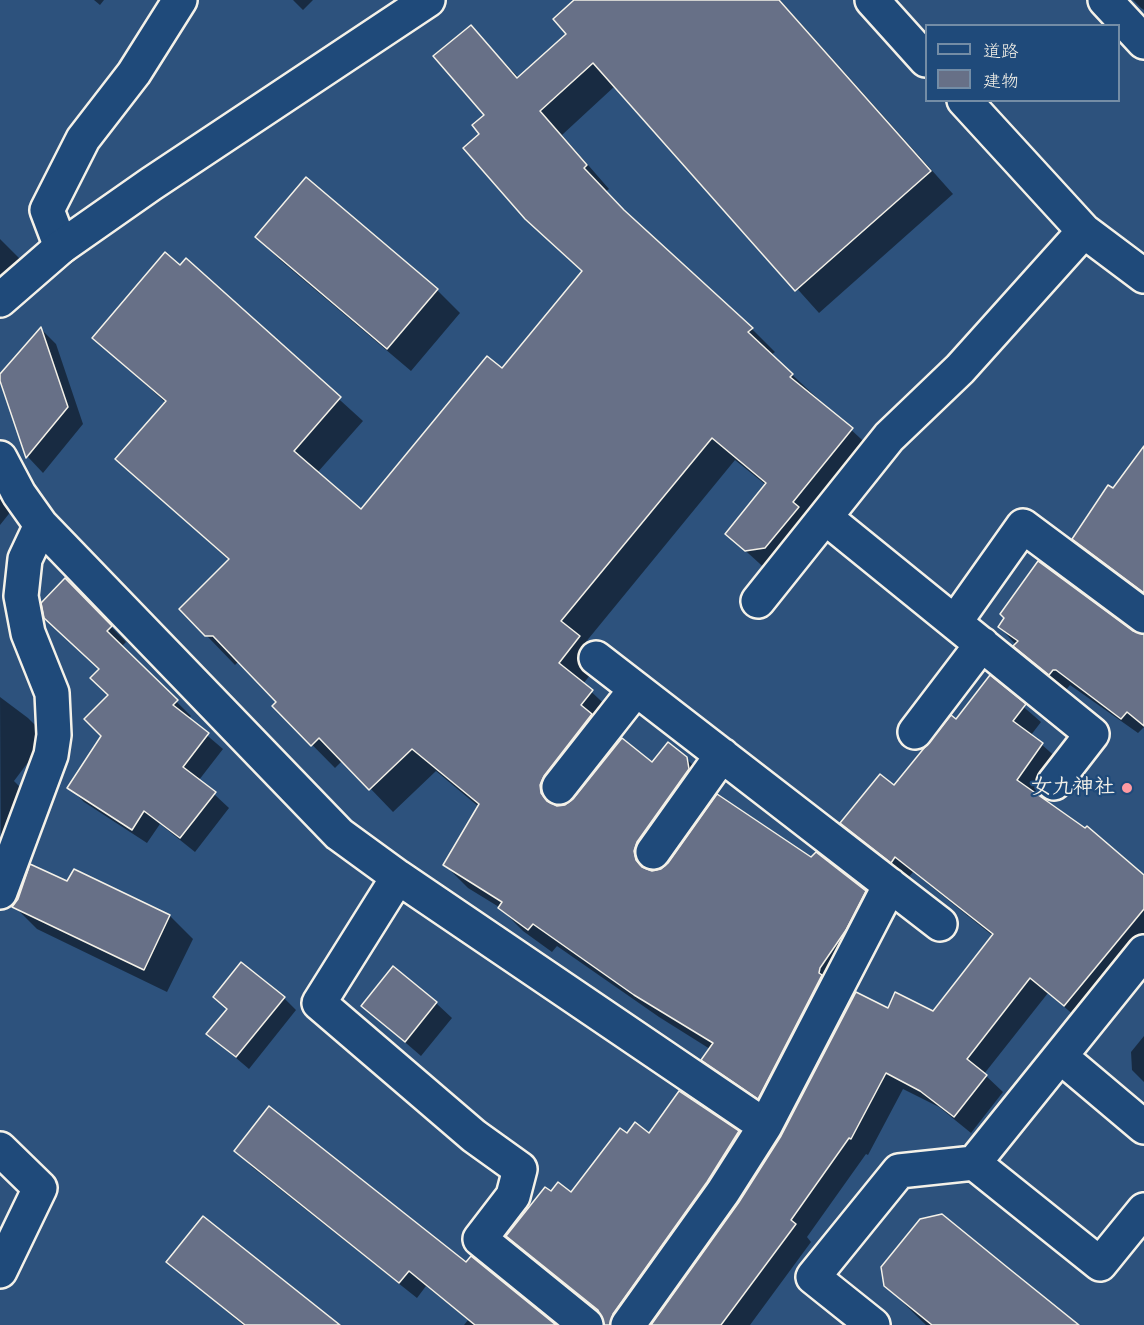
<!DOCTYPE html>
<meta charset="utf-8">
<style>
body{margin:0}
#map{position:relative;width:1144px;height:1325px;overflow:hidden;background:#2d527d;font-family:Pangolin,"Klee One",sans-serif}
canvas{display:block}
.legend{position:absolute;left:925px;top:24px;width:195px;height:78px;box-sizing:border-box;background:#1f4a7a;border:2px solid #748da6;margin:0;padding:8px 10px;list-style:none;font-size:18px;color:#f4f1e8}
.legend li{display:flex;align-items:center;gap:12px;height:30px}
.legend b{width:30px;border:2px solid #748da6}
</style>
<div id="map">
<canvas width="1144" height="1325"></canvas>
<ul class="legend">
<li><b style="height:8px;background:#1f4a7a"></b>道路</li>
<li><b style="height:16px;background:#677087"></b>建物</li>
</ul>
</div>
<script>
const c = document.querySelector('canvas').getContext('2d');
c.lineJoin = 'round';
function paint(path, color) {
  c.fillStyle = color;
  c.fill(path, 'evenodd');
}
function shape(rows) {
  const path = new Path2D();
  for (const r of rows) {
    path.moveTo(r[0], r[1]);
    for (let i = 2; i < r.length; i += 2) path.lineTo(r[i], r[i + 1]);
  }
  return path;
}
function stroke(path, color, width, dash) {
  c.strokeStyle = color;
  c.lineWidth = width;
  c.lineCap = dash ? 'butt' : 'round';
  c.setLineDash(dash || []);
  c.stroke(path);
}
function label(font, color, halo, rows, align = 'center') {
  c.font = font + ' Pangolin,"Klee One",sans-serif';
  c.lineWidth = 4.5;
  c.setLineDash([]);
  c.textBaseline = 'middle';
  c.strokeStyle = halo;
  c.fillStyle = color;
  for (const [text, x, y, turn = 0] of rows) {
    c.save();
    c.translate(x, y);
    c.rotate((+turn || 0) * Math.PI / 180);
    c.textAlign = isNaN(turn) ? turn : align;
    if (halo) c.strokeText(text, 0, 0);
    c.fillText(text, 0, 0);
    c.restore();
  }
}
paint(shape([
 [94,0,104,0,100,5],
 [293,0,313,0,303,10],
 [576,0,780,0,953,194,819,313,615,86,562,135,609,189,605,192,633,221,752,329,775,352,771,355,875,452,770,573,727,534,766,485,735,460,585,643,602,660,583,684,615,714,563,808,652,764,686,758,709,782,658,871,811,860,865,892,888,915,781,1120,726,1083,703,1060,710,1049,659,1017,557,946,552,952,523,931,499,907,468,888,445,865,479,807,436,771,393,812,343,760,335,768,274,706,278,702,239,661,235,665,181,609,230,561,117,459,166,403,94,338,186,260,363,421,317,473,361,511,502,370,583,272,526,218,481,134,486,115,471,27,519,78,568,34],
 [1133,0,1144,0,1144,10,1141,8],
 [257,237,437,290,460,313,411,371,280,260],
 [0,239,26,265,0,297],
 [41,329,56,344,83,424,43,473,28,457,0,376],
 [1144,447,1144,591,1089,550,1089,554,1144,595,1090,555,1074,539,1114,490],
 [0,483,12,510,0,525],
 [65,580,126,642,121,647,191,716,188,719,223,749,199,780,229,808,195,852,160,824,147,843,84,802,69,787,103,736,109,695],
 [1000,627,1133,633,1144,636,1144,727,1138,733,1070,685,1066,690,1031,662],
 [990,678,1041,722,1031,735,1059,760,1035,794,1144,877,1144,945,1082,1022,1048,993,984,1074,1003,1092,971,1133,939,1107,903,1089,868,1155,866,1154,807,1237,811,1242,750,1325,653,1325,888,1010,933,1013,993,936,913,872,908,878,858,839,842,823,894,787,956,721],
 [0,697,28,718,47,737,14,781,32,799,15,869,1,911],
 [74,871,170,916,193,939,167,992,37,929,14,906,68,883],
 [215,997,284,998,296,1010,249,1069,208,1034,228,1010],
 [436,1003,452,1018,421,1056,363,1006],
 [1144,1036,1144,1082,1132,1070,1131,1052],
 [680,1093,738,1132,755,1149,633,1325,606,1325,604,1317,508,1236,551,1193,571,1195,627,1135,649,1136],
 [236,1150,466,1264,554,1325,464,1325,468,1320,426,1286,417,1298,252,1167],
 [168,1262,337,1325,243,1325],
 [885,1285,1076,1325,926,1325]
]), '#0007');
const building = shape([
 [574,0,779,0,931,171,795,291,593,63,540,111,587,165,584,168,624,210,753,328,748,332,793,374,790,377,853,428,793,502,799,507,765,548,745,551,725,534,766,483,712,438,561,621,580,636,559,663,593,690,581,705,592,714,544,776,540,785,541,793,547,801,557,806,565,805,573,799,622,738,652,762,668,742,687,757,689,769,637,842,634,851,636,860,642,867,652,871,661,869,668,863,717,794,811,857,816,852,866,891,846,930,820,968,819,973,822,975,758,1099,701,1060,713,1043,634,995,533,924,528,930,498,908,502,902,443,865,479,804,412,749,369,790,319,738,311,746,272,706,276,702,213,636,205,636,179,609,229,559,115,459,166,401,92,338,165,252,180,265,186,258,341,397,294,451,361,509,487,356,502,368,582,271,525,219,463,148,479,134,472,125,484,115,433,56,471,25,517,78,566,34,553,19,574,0],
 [306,177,438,289,387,349,255,237,306,177],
 [41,327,68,407,26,458,0,381,0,374,41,327],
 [1144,446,1144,593,1072,539,1108,485,1113,488,1144,446],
 [1038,561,1133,631,1144,634,1144,726,1127,712,1121,719,1056,670,1053,670,1049,675,1013,646,1018,641,998,627,1004,618,1000,614,1038,561],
 [65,578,112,626,107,631,178,700,173,705,209,733,183,767,216,792,180,838,144,811,132,830,67,788,101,736,84,719,108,695,90,678,99,669,44,618,41,603,65,578],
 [990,675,1026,704,1013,721,1043,743,1017,780,1085,828,1087,826,1144,875,1144,909,1064,1006,1030,978,967,1059,987,1075,954,1117,920,1091,886,1073,851,1139,849,1138,791,1220,796,1224,721,1325,651,1325,739,1202,781,1136,856,992,888,1008,895,992,933,1011,993,934,895,857,891,863,840,823,880,774,894,785,951,715,956,719,990,675],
 [30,864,67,881,74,869,170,915,144,970,12,907,18,899,30,864],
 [241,962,285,997,236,1057,206,1034,227,1009,213,997,241,962],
 [393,966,437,1002,405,1042,361,1006,393,966],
 [679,1091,739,1131,707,1182,613,1314,610,1325,604,1325,598,1310,506,1236,545,1187,551,1191,558,1182,571,1192,620,1128,627,1133,635,1122,649,1133,679,1091],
 [269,1106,466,1262,471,1256,556,1325,475,1325,409,1271,399,1283,234,1151,269,1106],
 [942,1214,1007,1267,1079,1325,932,1325,884,1286,881,1267,920,1219,942,1214],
 [203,1216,340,1325,245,1325,166,1262,203,1216]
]);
paint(building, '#677087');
stroke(building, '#f4f1e8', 1.5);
const street = shape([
 [872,0,926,60],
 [1105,0,1144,42],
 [964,100,1084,231,1144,276],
 [61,247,47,210,83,139,134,73,180,0],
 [0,458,19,494,41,525,339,834,398,877,765,1126,723,1192,628,1325],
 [826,518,1092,734,1054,783],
 [758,601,889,437,960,369,1084,231],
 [955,622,1023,526,1144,616],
 [596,658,940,924],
 [915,732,982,644],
 [559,787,636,689],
 [653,852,722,755],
 [398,877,319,1003,474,1136,520,1169,513,1196,480,1239,586,1325],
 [0,892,51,755,54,735,52,693,28,633,21,596,25,559,41,525],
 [1144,952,974,1163,1100,1264,1144,1210],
 [1061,1057,1144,1127],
 [765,1126,890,885],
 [0,1149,40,1188,0,1271],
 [873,1325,813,1277,899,1171,974,1163]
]);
const secondary = shape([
 [0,300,61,247,151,184,428,0]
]);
stroke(street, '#f4f1e8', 38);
stroke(secondary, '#f4f1e8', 38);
stroke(street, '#1f4a7a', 33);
stroke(secondary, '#1f4a7a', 33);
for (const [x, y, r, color] of [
 [1127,788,6,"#ff9aa2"]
]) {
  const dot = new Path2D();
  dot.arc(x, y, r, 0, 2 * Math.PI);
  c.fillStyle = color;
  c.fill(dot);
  stroke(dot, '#1f4a7a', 2);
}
label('bold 21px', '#f4f1e8', '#1f4a7a', [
 ["女九神社",1115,788]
], 'right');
</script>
